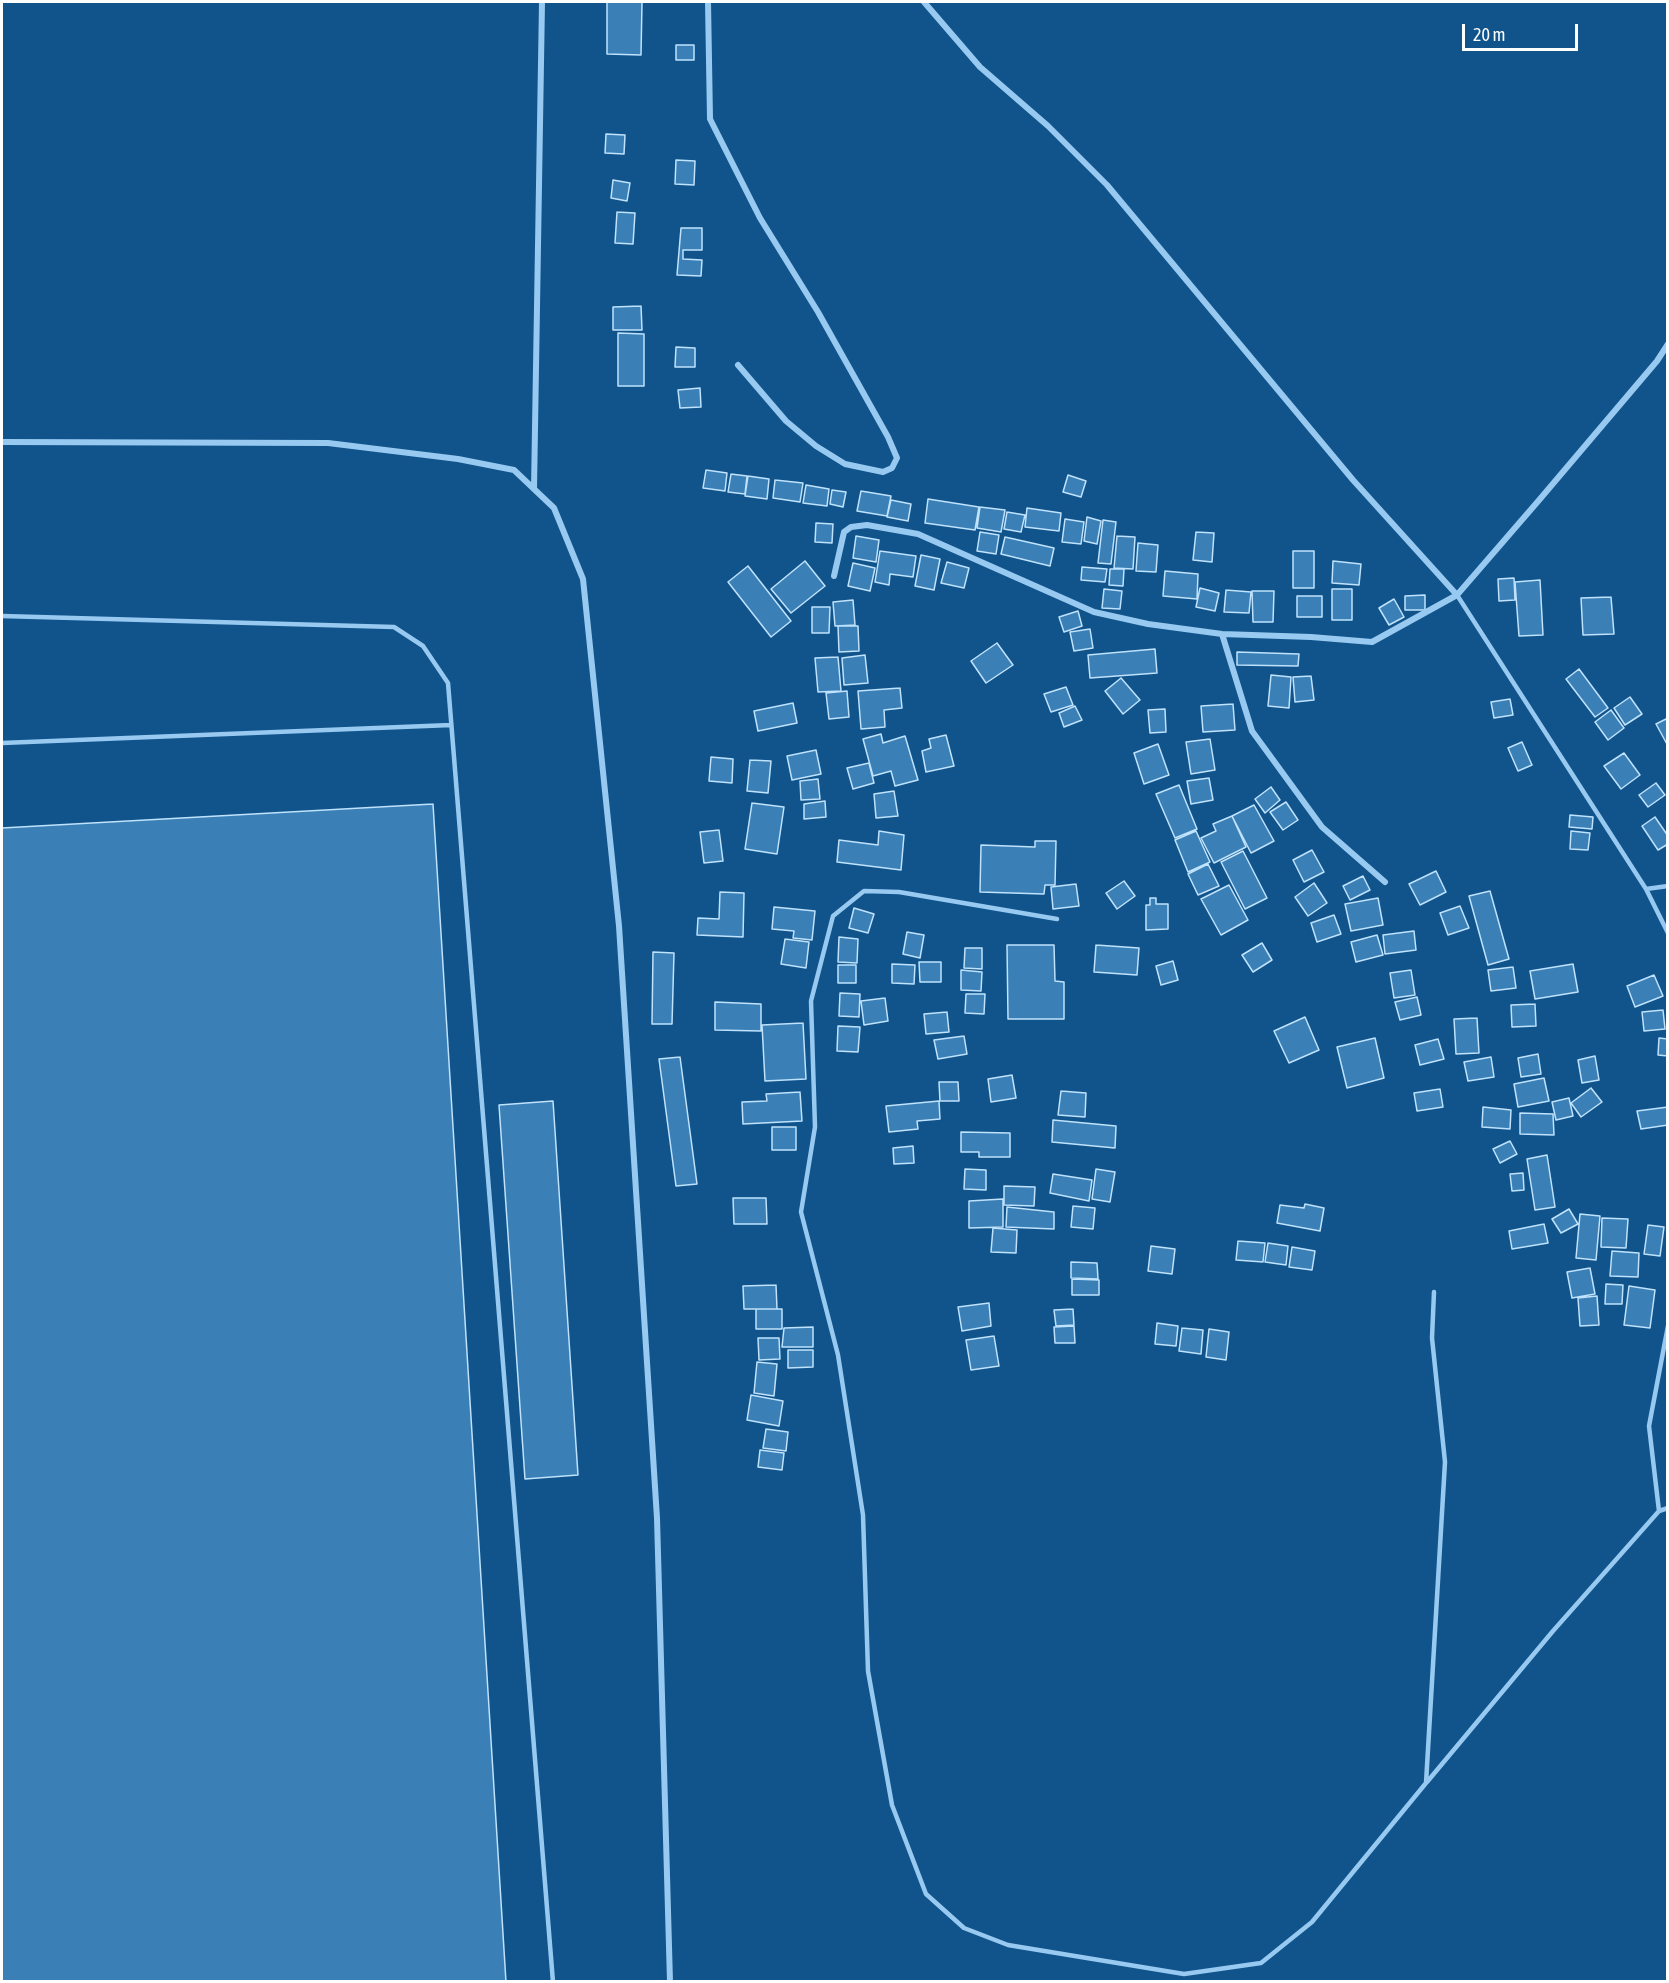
<!DOCTYPE html>
<style>
body{margin:0}
#map{position:relative;width:1669px;height:1983px;overflow:hidden;background:#11548b;font-family:"Asap Condensed",sans-serif}
canvas{display:block}
.frame{position:absolute;inset:0;border:3px solid #fff;pointer-events:none}
.scale{position:absolute;left:1462px;top:24px;width:116px;height:27px;box-sizing:border-box;border:3px solid #fff;border-top:0;padding-left:8px;font-size:18px;line-height:21px;white-space:nowrap;color:#fff;-webkit-text-stroke:4px #11548b;paint-order:stroke}
</style>
<div id="map">
<canvas width="1669" height="1983"></canvas>
<div class="frame"></div>
<div class="scale">20 m</div>
</div>
<script>
const c = document.querySelector('canvas').getContext('2d');
c.lineJoin = 'round';
function paint(path, color) {
  c.fillStyle = color;
  c.fill(path, 'evenodd');
}
function shape(rows) {
  const path = new Path2D();
  for (const r of rows) {
    path.moveTo(r[0], r[1]);
    for (let i = 2; i < r.length; i += 2) path.lineTo(r[i], r[i + 1]);
  }
  return path;
}
function stroke(path, color, width, dash) {
  c.strokeStyle = color;
  c.lineWidth = width;
  c.lineCap = dash ? 'butt' : 'round';
  c.setLineDash(dash || []);
  c.stroke(path);
}
const building = shape([
 [607,2,642,2,641,55,607,54,607,2],
 [676,45,694,45,694,60,676,60,676,45],
 [606,134,625,135,624,154,605,153,606,134],
 [676,160,695,161,694,185,675,184,676,160],
 [613,180,630,183,627,201,611,198,613,180],
 [617,212,635,213,633,244,615,243,617,212],
 [681,228,702,228,702,250,683,250,683,259,702,260,701,276,677,275,681,228],
 [641,306,642,330,613,330,613,307,641,306],
 [618,333,644,334,644,386,618,386,618,333],
 [676,347,695,348,695,367,675,367,676,347],
 [700,388,701,407,680,408,678,390,700,388],
 [706,470,727,473,725,491,703,488,706,470],
 [731,474,747,476,745,494,728,492,731,474],
 [1068,475,1086,481,1081,497,1063,492,1068,475],
 [748,476,769,479,767,499,745,496,748,476],
 [775,480,803,483,800,502,773,498,775,480],
 [806,485,829,489,827,506,803,503,806,485],
 [832,490,846,492,843,507,830,504,832,490],
 [861,491,891,496,887,516,857,511,861,491],
 [928,499,979,507,975,530,925,523,928,499],
 [891,500,911,504,908,521,887,517,891,500],
 [980,507,1005,510,1001,532,977,528,980,507],
 [1027,508,1061,513,1059,531,1025,527,1027,508],
 [1007,512,1025,515,1021,532,1004,529,1007,512],
 [1087,517,1101,521,1097,544,1084,541,1087,517],
 [1065,519,1084,522,1081,544,1062,542,1065,519],
 [1103,520,1116,522,1111,564,1098,563,1103,520],
 [816,523,833,524,832,543,815,542,816,523],
 [980,532,999,535,996,554,977,551,980,532],
 [1196,532,1214,533,1212,562,1193,560,1196,532],
 [856,536,879,540,876,562,853,558,856,536],
 [1117,536,1135,537,1133,569,1114,568,1117,536],
 [1005,537,1054,548,1050,566,1001,554,1005,537],
 [1138,543,1158,545,1156,572,1136,571,1138,543],
 [880,551,916,556,913,577,890,574,889,585,875,582,880,551],
 [1293,551,1314,551,1314,588,1293,588,1293,551],
 [921,555,940,559,934,590,915,586,921,555],
 [805,561,825,586,791,613,771,589,805,561],
 [1333,561,1361,564,1359,585,1332,583,1333,561],
 [947,562,969,568,964,588,941,583,947,562],
 [853,563,875,568,870,591,848,586,853,563],
 [748,566,791,621,771,637,728,582,748,566],
 [1082,567,1107,569,1105,582,1081,580,1082,567],
 [1110,569,1124,569,1123,586,1109,585,1110,569],
 [1165,571,1198,574,1197,599,1163,596,1165,571],
 [1514,578,1515,600,1499,601,1498,579,1514,578],
 [1540,580,1543,635,1519,636,1515,582,1540,580],
 [1200,588,1219,593,1215,611,1196,607,1200,588],
 [1104,589,1122,591,1120,609,1102,608,1104,589],
 [1332,589,1352,589,1352,620,1332,620,1332,589],
 [1226,590,1251,592,1249,613,1224,612,1226,590],
 [1252,591,1274,591,1273,622,1253,622,1252,591],
 [1425,595,1425,610,1405,610,1405,596,1425,595],
 [1297,596,1322,596,1322,617,1297,617,1297,596],
 [1611,597,1614,634,1583,635,1581,598,1611,597],
 [1394,599,1404,617,1389,625,1379,608,1394,599],
 [853,600,855,625,835,626,833,602,853,600],
 [812,607,830,607,829,633,812,633,812,607],
 [1078,611,1082,626,1064,632,1059,617,1078,611],
 [838,626,858,626,859,651,839,652,838,626],
 [1090,629,1093,648,1074,651,1070,632,1090,629],
 [997,643,1013,665,986,683,971,661,997,643],
 [1155,649,1157,673,1090,678,1088,655,1155,649],
 [1237,652,1299,654,1298,666,1237,665,1237,652],
 [865,655,868,683,844,685,842,658,865,655],
 [838,657,841,691,818,692,815,658,838,657],
 [1579,669,1608,708,1595,717,1566,679,1579,669],
 [1271,675,1291,677,1289,708,1268,706,1271,675],
 [1311,676,1314,700,1295,702,1293,677,1311,676],
 [1121,678,1140,700,1123,714,1105,691,1121,678],
 [1066,687,1073,705,1051,712,1044,694,1066,687],
 [900,688,902,708,884,710,885,727,861,729,858,691,900,688],
 [847,691,849,717,829,719,826,693,847,691],
 [1630,697,1642,714,1625,725,1614,708,1630,697],
 [1510,699,1513,715,1494,718,1491,702,1510,699],
 [793,703,797,723,758,731,754,711,793,703],
 [1233,704,1235,730,1203,732,1201,706,1233,704],
 [1075,706,1082,720,1064,727,1059,713,1075,706],
 [1165,709,1166,732,1150,733,1148,710,1165,709],
 [1611,710,1624,728,1608,740,1595,722,1611,710],
 [1668,718,1668,746,1656,724,1668,718],
 [881,734,883,743,905,736,918,780,895,786,891,771,873,776,863,739,881,734],
 [946,735,954,766,926,772,922,751,931,748,929,739,946,735],
 [1210,739,1215,770,1191,774,1186,742,1210,739],
 [1522,742,1532,765,1518,771,1508,748,1522,742],
 [1158,744,1169,775,1144,784,1134,753,1158,744],
 [816,750,821,774,792,780,787,756,816,750],
 [1624,753,1640,775,1621,789,1604,766,1624,753],
 [711,757,733,759,732,783,709,781,711,757],
 [750,760,771,761,768,793,747,791,750,760],
 [869,763,874,783,853,789,847,768,869,763],
 [1209,778,1213,800,1191,804,1187,781,1209,778],
 [818,779,820,799,801,800,800,781,818,779],
 [1656,783,1665,795,1648,807,1639,795,1656,783],
 [1179,785,1197,829,1175,838,1156,794,1179,785],
 [1271,787,1280,800,1265,813,1255,799,1271,787],
 [894,791,898,816,876,818,874,794,894,791],
 [825,801,826,817,804,819,804,804,825,801],
 [1286,802,1298,820,1283,830,1270,812,1286,802],
 [752,803,784,807,777,854,745,849,752,803],
 [433,804,506,1982,2,1982,2,828,433,804],
 [1254,805,1274,841,1251,853,1232,816,1254,805],
 [1570,815,1593,817,1592,829,1569,827,1570,815],
 [1232,816,1246,847,1214,863,1201,838,1216,831,1213,824,1232,816],
 [1655,817,1668,836,1668,844,1658,850,1642,826,1655,817],
 [719,830,723,861,704,863,700,832,719,830],
 [879,831,904,835,901,870,837,862,839,840,878,845,879,831],
 [1196,831,1210,862,1188,872,1175,840,1196,831],
 [1571,831,1590,833,1588,850,1570,849,1571,831],
 [1035,841,1056,841,1055,885,1045,885,1044,894,980,892,981,845,1035,847,1035,841],
 [1312,850,1324,872,1304,882,1293,860,1312,850],
 [1243,851,1267,898,1245,909,1221,862,1243,851],
 [1208,864,1219,886,1198,895,1188,874,1208,864],
 [1436,871,1446,892,1420,905,1409,884,1436,871],
 [1363,876,1370,890,1350,900,1343,886,1363,876],
 [1124,881,1135,896,1117,909,1106,893,1124,881],
 [1314,883,1327,903,1308,916,1295,897,1314,883],
 [1076,884,1079,906,1053,909,1051,887,1076,884],
 [1229,885,1248,920,1221,935,1201,899,1229,885],
 [1490,891,1509,959,1488,965,1469,896,1490,891],
 [720,892,744,893,743,937,697,935,698,918,719,919,720,892],
 [1150,898,1156,898,1156,904,1168,904,1168,929,1146,930,1146,905,1150,905,1150,898],
 [1378,898,1383,925,1351,931,1345,904,1378,898],
 [1460,906,1469,928,1448,935,1440,913,1460,906],
 [774,907,815,911,812,940,793,938,794,931,772,929,774,907],
 [854,908,874,914,868,933,849,928,854,908],
 [1334,915,1341,934,1317,942,1311,923,1334,915],
 [1414,931,1416,950,1385,954,1383,935,1414,931],
 [907,932,924,935,920,958,903,954,907,932],
 [1377,935,1383,955,1356,962,1351,942,1377,935],
 [839,937,858,939,857,963,838,962,839,937],
 [785,939,809,942,806,968,781,964,785,939],
 [1262,943,1272,960,1253,972,1242,955,1262,943],
 [1007,945,1054,945,1055,981,1064,982,1064,1019,1008,1019,1007,945],
 [1096,945,1139,948,1137,975,1094,972,1096,945],
 [965,948,982,948,982,969,964,968,965,948],
 [653,952,674,953,672,1024,652,1024,653,952],
 [1173,961,1178,980,1161,985,1156,966,1173,961],
 [919,962,941,962,941,982,920,982,919,962],
 [892,964,915,965,914,984,892,983,892,964],
 [1573,964,1578,992,1535,999,1530,971,1573,964],
 [838,965,856,965,856,983,838,983,838,965],
 [1513,967,1516,988,1491,991,1488,970,1513,967],
 [961,970,982,972,981,991,961,990,961,970],
 [1411,970,1415,995,1394,998,1390,973,1411,970],
 [1654,975,1663,996,1635,1007,1627,986,1654,975],
 [840,993,860,994,859,1017,839,1016,840,993],
 [966,994,985,994,984,1014,965,1013,966,994],
 [1417,997,1421,1015,1400,1020,1395,1002,1417,997],
 [885,998,888,1021,864,1025,861,1001,885,998],
 [715,1002,761,1004,761,1031,715,1030,715,1002],
 [1535,1004,1536,1026,1512,1027,1511,1005,1535,1004],
 [1663,1010,1665,1029,1644,1031,1642,1012,1663,1010],
 [947,1012,949,1032,926,1034,924,1014,947,1012],
 [1305,1017,1319,1050,1289,1063,1274,1031,1305,1017],
 [1477,1018,1479,1053,1456,1054,1454,1019,1477,1018],
 [803,1023,806,1079,765,1081,762,1025,803,1023],
 [838,1026,860,1027,858,1052,837,1051,838,1026],
 [964,1036,967,1054,938,1059,934,1040,964,1036],
 [1375,1038,1384,1078,1347,1088,1337,1047,1375,1038],
 [1659,1038,1668,1039,1668,1056,1658,1055,1659,1038],
 [1438,1039,1444,1059,1420,1065,1415,1045,1438,1039],
 [1538,1054,1541,1074,1521,1077,1518,1058,1538,1054],
 [1595,1056,1599,1080,1582,1083,1578,1060,1595,1056],
 [680,1057,697,1184,676,1186,659,1059,680,1057],
 [1491,1057,1494,1077,1468,1081,1464,1062,1491,1057],
 [1012,1075,1016,1098,991,1102,988,1079,1012,1075],
 [1544,1078,1549,1101,1518,1107,1514,1084,1544,1078],
 [939,1082,958,1082,959,1101,940,1101,939,1082],
 [1591,1088,1602,1102,1581,1117,1571,1103,1591,1088],
 [1440,1089,1443,1107,1417,1111,1414,1093,1440,1089],
 [1061,1091,1086,1093,1085,1117,1058,1115,1061,1091],
 [800,1092,802,1121,743,1124,742,1102,767,1101,766,1094,800,1092],
 [1569,1098,1573,1116,1556,1120,1552,1102,1569,1098],
 [553,1101,578,1475,525,1479,499,1105,553,1101],
 [939,1101,940,1119,917,1121,918,1129,889,1132,886,1106,939,1101],
 [1483,1107,1511,1110,1510,1129,1482,1127,1483,1107],
 [1668,1107,1668,1125,1641,1129,1637,1111,1668,1107],
 [1520,1113,1553,1114,1554,1135,1520,1134,1520,1113],
 [1053,1120,1116,1126,1115,1148,1052,1142,1053,1120],
 [772,1127,796,1127,796,1150,772,1150,772,1127],
 [961,1132,1010,1133,1010,1157,979,1157,979,1152,961,1152,961,1132],
 [1510,1141,1517,1154,1500,1163,1493,1149,1510,1141],
 [913,1146,914,1163,894,1164,893,1148,913,1146],
 [1547,1155,1555,1207,1535,1210,1527,1159,1547,1155],
 [965,1169,986,1170,986,1190,964,1189,965,1169],
 [1096,1169,1115,1172,1110,1202,1092,1199,1096,1169],
 [1523,1173,1524,1190,1512,1191,1510,1174,1523,1173],
 [1053,1174,1092,1180,1089,1201,1050,1193,1053,1174],
 [1004,1186,1035,1187,1034,1206,1004,1205,1004,1186],
 [733,1198,766,1198,767,1224,734,1224,733,1198],
 [1003,1199,1003,1227,969,1228,969,1201,1003,1199],
 [1305,1204,1324,1208,1320,1231,1277,1223,1280,1205,1304,1208,1305,1204],
 [1073,1206,1095,1208,1093,1229,1071,1227,1073,1206],
 [1007,1207,1054,1212,1054,1229,1006,1227,1007,1207],
 [1569,1209,1578,1224,1561,1233,1552,1219,1569,1209],
 [1580,1214,1600,1216,1596,1260,1576,1258,1580,1214],
 [1602,1218,1628,1219,1626,1248,1601,1247,1602,1218],
 [1544,1224,1548,1243,1512,1249,1509,1231,1544,1224],
 [1648,1225,1664,1227,1660,1256,1644,1254,1648,1225],
 [993,1228,1017,1230,1016,1253,991,1252,993,1228],
 [1238,1241,1265,1243,1263,1262,1236,1260,1238,1241],
 [1268,1243,1288,1246,1286,1265,1265,1262,1268,1243],
 [1151,1246,1175,1249,1172,1274,1148,1271,1151,1246],
 [1292,1247,1315,1251,1312,1270,1289,1267,1292,1247],
 [1612,1251,1639,1253,1638,1277,1610,1276,1612,1251],
 [1071,1262,1097,1263,1098,1279,1071,1278,1071,1262],
 [1590,1268,1595,1294,1572,1298,1567,1272,1590,1268],
 [1072,1279,1099,1280,1099,1295,1072,1295,1072,1279],
 [1606,1284,1623,1285,1622,1304,1605,1304,1606,1284],
 [776,1285,777,1309,744,1309,743,1286,776,1285],
 [1629,1286,1655,1290,1650,1328,1624,1325,1629,1286],
 [1597,1296,1599,1325,1580,1326,1578,1298,1597,1296],
 [989,1303,991,1326,962,1331,958,1307,989,1303],
 [756,1309,782,1309,782,1329,756,1329,756,1309],
 [1073,1309,1074,1325,1056,1326,1054,1310,1073,1309],
 [1157,1323,1178,1326,1176,1346,1155,1344,1157,1323],
 [1074,1326,1075,1343,1055,1343,1054,1327,1074,1326],
 [813,1327,813,1347,782,1347,784,1328,813,1327],
 [1182,1328,1203,1330,1201,1354,1179,1351,1182,1328],
 [1209,1329,1229,1332,1226,1360,1206,1357,1209,1329],
 [994,1336,999,1366,971,1370,966,1340,994,1336],
 [758,1338,779,1338,780,1359,759,1360,758,1338],
 [788,1350,813,1350,813,1367,788,1368,788,1350],
 [757,1362,777,1364,774,1396,754,1393,757,1362],
 [751,1395,783,1401,779,1426,747,1420,751,1395],
 [766,1429,788,1432,786,1451,763,1448,766,1429],
 [760,1450,784,1453,782,1470,758,1467,760,1450]
]);
paint(building, '#3a7fb5');
stroke(building, '#bfe2fd', 1.5);
stroke(shape([
 [1457,595,1646,889,1668,933],
 [2,616,394,627,423,646,448,683,553,1982],
 [2,743,451,725],
 [1646,889,1668,886],
 [1057,919,899,892,864,891,833,916,811,1001,815,1127,801,1212,838,1355,863,1515,868,1671,892,1805,926,1894,964,1928,1008,1945,1184,1974,1261,1963,1312,1922,1426,1783,1445,1462,1432,1338,1434,1292],
 [1659,1511,1649,1426,1668,1326],
 [1427,1782,1553,1631,1659,1511,1668,1508]
]), '#98caf1', 4.5);
stroke(shape([
 [708,2,710,119,760,218,818,312,888,437,897,458,892,468,883,472,845,464,816,446,786,421,738,365],
 [924,2,980,67,1048,126,1107,185,1353,480,1457,595],
 [2,442,328,443,458,459,514,470,554,508,583,579,619,926,657,1518,670,1982],
 [534,489,542,2],
 [834,576,844,532,851,527,867,525,918,534,1094,612,1148,624,1222,634,1311,637,1372,642,1457,595,1540,499,1657,361,1668,344],
 [1222,634,1252,731,1322,827,1385,882]
]), '#98caf1', 6);
</script>
